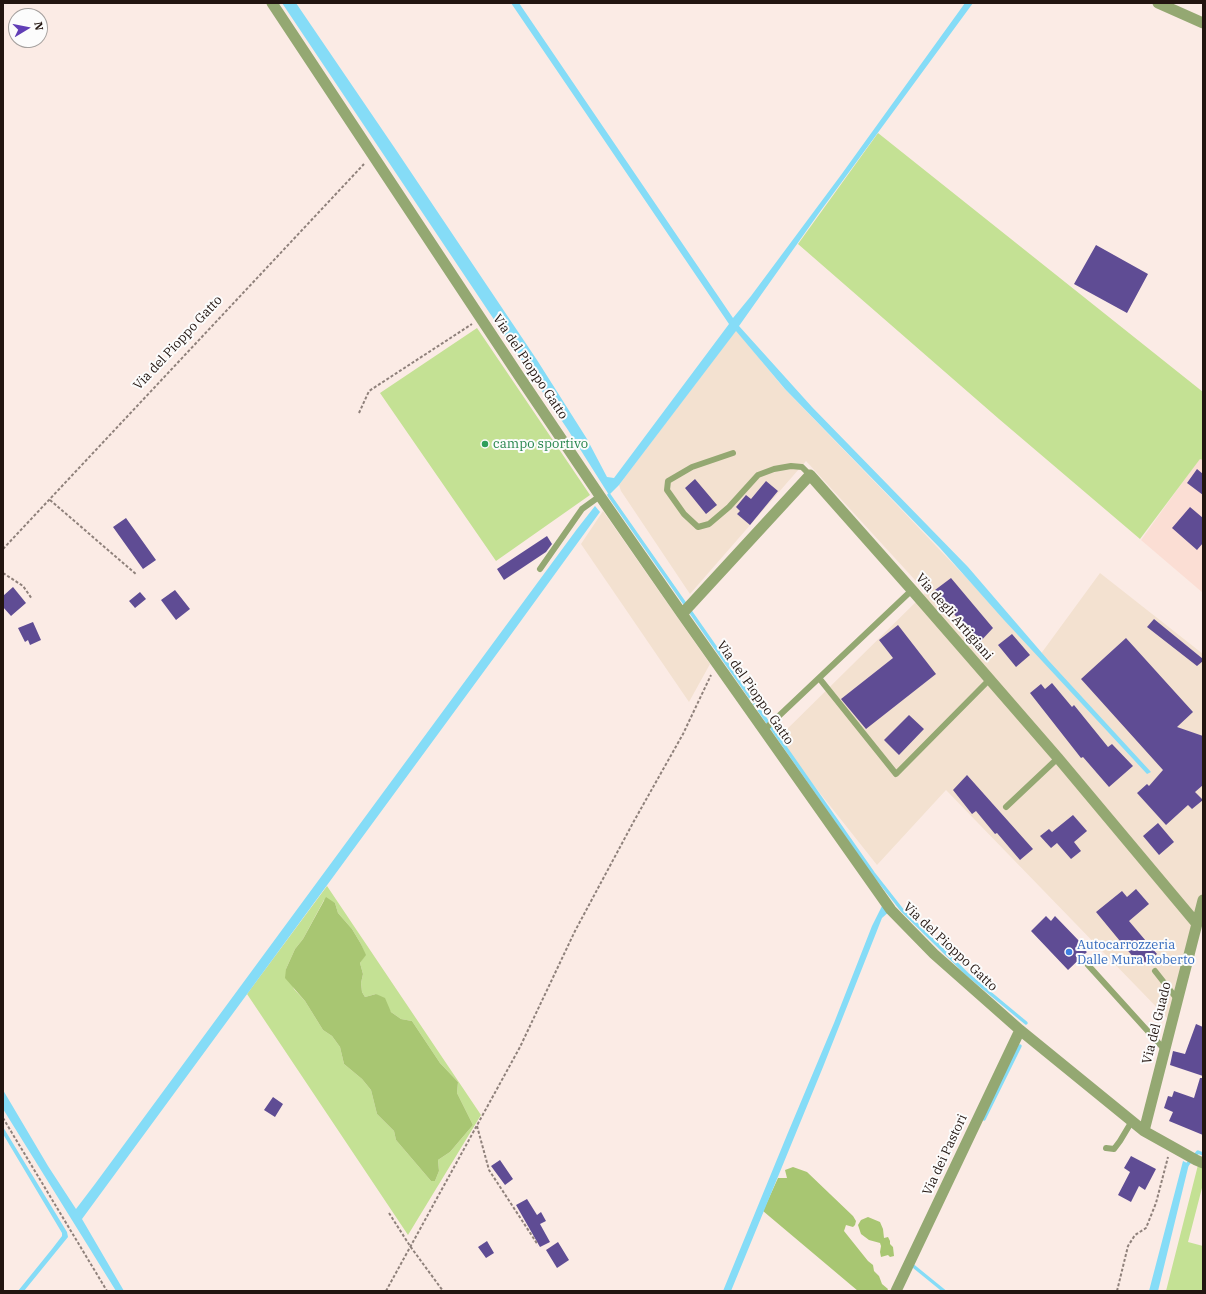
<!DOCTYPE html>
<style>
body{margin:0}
#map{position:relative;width:1206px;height:1294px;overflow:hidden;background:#fbebe5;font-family:"IBM Plex Serif",serif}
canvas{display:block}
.frame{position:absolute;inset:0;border:4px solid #221510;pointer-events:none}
.north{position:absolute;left:8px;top:8px;width:40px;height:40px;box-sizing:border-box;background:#fcfcfc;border:1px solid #a5a09e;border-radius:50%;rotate:80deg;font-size:11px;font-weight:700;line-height:16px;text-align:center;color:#221510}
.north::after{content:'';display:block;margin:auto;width:14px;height:18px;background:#613eb6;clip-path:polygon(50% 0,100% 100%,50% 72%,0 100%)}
</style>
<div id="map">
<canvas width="1206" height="1294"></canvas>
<div class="frame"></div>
<div class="north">N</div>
</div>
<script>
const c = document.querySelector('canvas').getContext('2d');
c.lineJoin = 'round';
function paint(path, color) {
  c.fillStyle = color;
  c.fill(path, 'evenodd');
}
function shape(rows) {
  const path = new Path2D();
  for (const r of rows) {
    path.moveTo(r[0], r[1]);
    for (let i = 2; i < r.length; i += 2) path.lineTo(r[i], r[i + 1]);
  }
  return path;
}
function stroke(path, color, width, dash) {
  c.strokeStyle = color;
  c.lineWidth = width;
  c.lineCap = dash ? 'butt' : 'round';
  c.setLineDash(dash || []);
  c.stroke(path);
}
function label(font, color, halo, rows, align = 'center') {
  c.font = font + ' "IBM Plex Serif",serif';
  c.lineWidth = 4;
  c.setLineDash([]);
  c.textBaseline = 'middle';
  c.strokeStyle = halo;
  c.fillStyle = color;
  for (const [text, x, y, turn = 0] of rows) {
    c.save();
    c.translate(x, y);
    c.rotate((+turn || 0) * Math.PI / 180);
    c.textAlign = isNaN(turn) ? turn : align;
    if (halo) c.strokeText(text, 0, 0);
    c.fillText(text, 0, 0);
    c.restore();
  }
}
paint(shape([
 [1200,458,1203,460,1203,593,1141,540]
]), '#fbded4');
paint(shape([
 [736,330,782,386,897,505,1040,655,1100,573,1203,654,1203,891,1169,1020,946,790,877,865,777,739,926,592,806,461,690,594,621,491,619,485],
 [603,511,710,664,689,702,581,544]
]), '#f3e1d0');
paint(shape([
 [878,133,1203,392,1203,460,1200,459,1140,539,999,419,798,244],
 [477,328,590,495,496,561,380,393],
 [327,886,481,1115,408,1235,247,994],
 [324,900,335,903,338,913,352,929,361,944,365,955,360,963,363,974,361,983,362,992,365,997,376,994,391,1012,401,1019,412,1021,440,1063,458,1082,457,1093,473,1125,450,1152,438,1160,439,1171,435,1181,431,1181,396,1140,394,1131,377,1114,371,1090,362,1079,344,1064,340,1047,332,1036,323,1030,305,1001,294,989,286,969,295,949,303,939],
 [1198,1165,1203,1168,1203,1184,1188,1242,1203,1246,1203,1291,1166,1291]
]), '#c4e194');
paint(shape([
 [326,897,335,903,338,913,352,929,361,944,366,955,360,963,363,974,361,983,362,992,365,997,376,994,385,998,391,1012,401,1019,412,1021,440,1063,458,1082,457,1093,473,1125,450,1152,438,1160,439,1171,435,1181,431,1181,396,1140,394,1131,377,1114,371,1090,362,1079,344,1064,340,1047,332,1036,323,1030,305,1001,285,978,286,969,295,949,303,939],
 [793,1167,807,1172,853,1216,856,1221,855,1225,853,1227,846,1225,844,1231,868,1261,873,1265,874,1271,879,1276,882,1284,888,1289,887,1291,858,1291,763,1211,778,1178,787,1178,785,1170],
 [868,1217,880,1222,883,1229,884,1238,888,1237,890,1241,890,1244,893,1247,894,1256,890,1257,888,1255,881,1257,880,1252,881,1246,880,1243,869,1240,861,1234,858,1225,861,1220]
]), '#a8c672');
paint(shape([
 [282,3,296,3,394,147,537,360,587,439,607,477,614,478,729,324,511,3,519,3,733,318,751,296,841,175,965,3,973,3,819,213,739,326,812,407,968,567,1048,660,1151,772,1147,774,1004,620,940,548,785,389,736,331,619,485,609,495,568,430],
 [595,506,600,512,507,640,82,1219,124,1291,116,1291,3,1109,3,1090,48,1166,76,1209,95,1184,577,529],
 [884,902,891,910,882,918,823,1067,731,1291,723,1291,787,1135,834,1023,872,926],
 [3,1127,67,1232,68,1237,24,1291,18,1291,52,1249,62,1236,62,1233,3,1134],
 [1183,1161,1189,1164,1158,1291,1149,1291]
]), '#85dcf7');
stroke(shape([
 [609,495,873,873,902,910,967,974,1026,1023],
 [984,1119,1020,1046],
 [1186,1166,1198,1152,1203,1154],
 [912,1265,944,1291]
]), '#85dcf7', 3.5);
paint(shape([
 [1096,245,1148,274,1127,313,1074,284],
 [1197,469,1203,474,1203,495,1187,483],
 [695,479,717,505,706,514,685,488],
 [766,481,778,491,750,525,737,514,740,511,736,507,746,495,751,499],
 [1190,507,1203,518,1203,543,1197,550,1172,528],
 [126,518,156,560,143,569,113,527],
 [547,536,552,544,546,552,504,580,497,569],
 [951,578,993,628,978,644,935,590],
 [13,587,26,603,11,616,3,607,3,596],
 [175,590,190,609,176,620,161,600],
 [140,592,146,599,135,608,129,601],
 [1154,619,1203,659,1203,661,1197,666,1147,627],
 [33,622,41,640,30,645,28,640,25,642,18,628],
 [898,625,936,674,866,729,841,699,893,658,879,640],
 [1012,634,1030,655,1016,667,998,645],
 [1126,638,1193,712,1177,727,1203,736,1203,785,1195,792,1203,800,1192,809,1188,805,1166,825,1137,793,1147,784,1149,786,1163,770,1081,679],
 [1052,683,1072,707,1074,705,1108,747,1112,744,1133,766,1109,787,1083,757,1081,758,1030,693,1041,684,1045,689],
 [909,715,924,729,899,755,884,740],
 [967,775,1033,849,1020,860,997,833,995,834,976,811,972,814,953,790],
 [1073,815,1087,831,1074,842,1081,851,1071,859,1057,843,1051,848,1040,836,1049,829,1052,832],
 [1158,823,1174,842,1159,855,1143,836],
 [1136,889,1149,904,1129,921,1157,954,1145,964,1137,955,1134,958,1096,912,1122,891,1127,897],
 [1046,916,1051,921,1055,916,1083,945,1081,947,1087,952,1068,970,1031,931],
 [1196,1024,1203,1027,1203,1076,1170,1065,1173,1051,1185,1054],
 [1200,1078,1203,1078,1203,1135,1169,1121,1173,1112,1164,1108,1168,1096,1172,1097,1174,1091,1194,1098],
 [273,1097,283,1104,275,1117,264,1110],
 [1131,1156,1156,1169,1145,1190,1139,1186,1131,1202,1118,1195,1130,1172,1124,1168],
 [500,1160,513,1179,505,1185,491,1166],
 [527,1199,537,1215,541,1212,546,1221,540,1224,550,1242,540,1247,516,1205],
 [487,1241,494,1253,486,1258,478,1247],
 [558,1242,569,1260,557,1268,546,1250]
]), '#5f4c94');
stroke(shape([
 [359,413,369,391,472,324],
 [50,500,137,575],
 [3,549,364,164],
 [3,573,23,586,32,599],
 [3,1118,107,1291],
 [477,1126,489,1170,538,1245],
 [389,1213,410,1246,443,1291],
 [386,1291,520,1047,575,931,634,821,683,734,711,675],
 [1117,1291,1128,1246,1135,1235,1146,1228,1156,1203,1168,1157]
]), '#8f817b', 2, [3, 2]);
stroke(shape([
 [733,453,692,467,668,481,667,490,684,514,698,527,709,524,729,507,758,475,774,469,791,466,802,467,810,475],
 [540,569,582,509,600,496],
 [819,678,896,774,990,679],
 [764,730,912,590],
 [1006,807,1058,758],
 [1088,965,1164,1049],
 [1155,971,1177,999],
 [1106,1148,1114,1149,1120,1141,1132,1121]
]), '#94a872', 6);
stroke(shape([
 [272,3,521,379,600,496,682,614,891,910,934,954,1020,1030,1144,1131,1196,1160,1203,1163],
 [1158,3,1203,23],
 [682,614,810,475,912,590,1058,758,1197,924],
 [1144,1131,1203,900],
 [896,1291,1020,1030]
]), '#94a872', 11);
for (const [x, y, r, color] of [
 [485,444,4,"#2e9e5b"],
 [1069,952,4,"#3f7fe0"]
]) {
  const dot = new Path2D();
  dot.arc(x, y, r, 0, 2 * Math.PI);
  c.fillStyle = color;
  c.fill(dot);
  stroke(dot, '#fcfcfc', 1.5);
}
label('13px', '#221510', '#fcfcfc', [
 ["Via del Pioppo Gatto",178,343,-47],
 ["Via del Pioppo Gatto",530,367,56],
 ["Via degli Artigiani",954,617,49],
 ["Via del Pioppo Gatto",755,693,55],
 ["Via del Pioppo Gatto",950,947,43],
 ["Via del Guado",1157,1023,-76],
 ["Via dei Pastori",945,1155,-65]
]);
label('13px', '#27864d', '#fcfcfc', [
 ["campo sportivo",493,444]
], 'left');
label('13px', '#366cbe', '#fcfcfc', [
 ["Autocarrozzeria",1077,945],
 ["Dalle Mura Roberto",1077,960]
], 'left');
</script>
